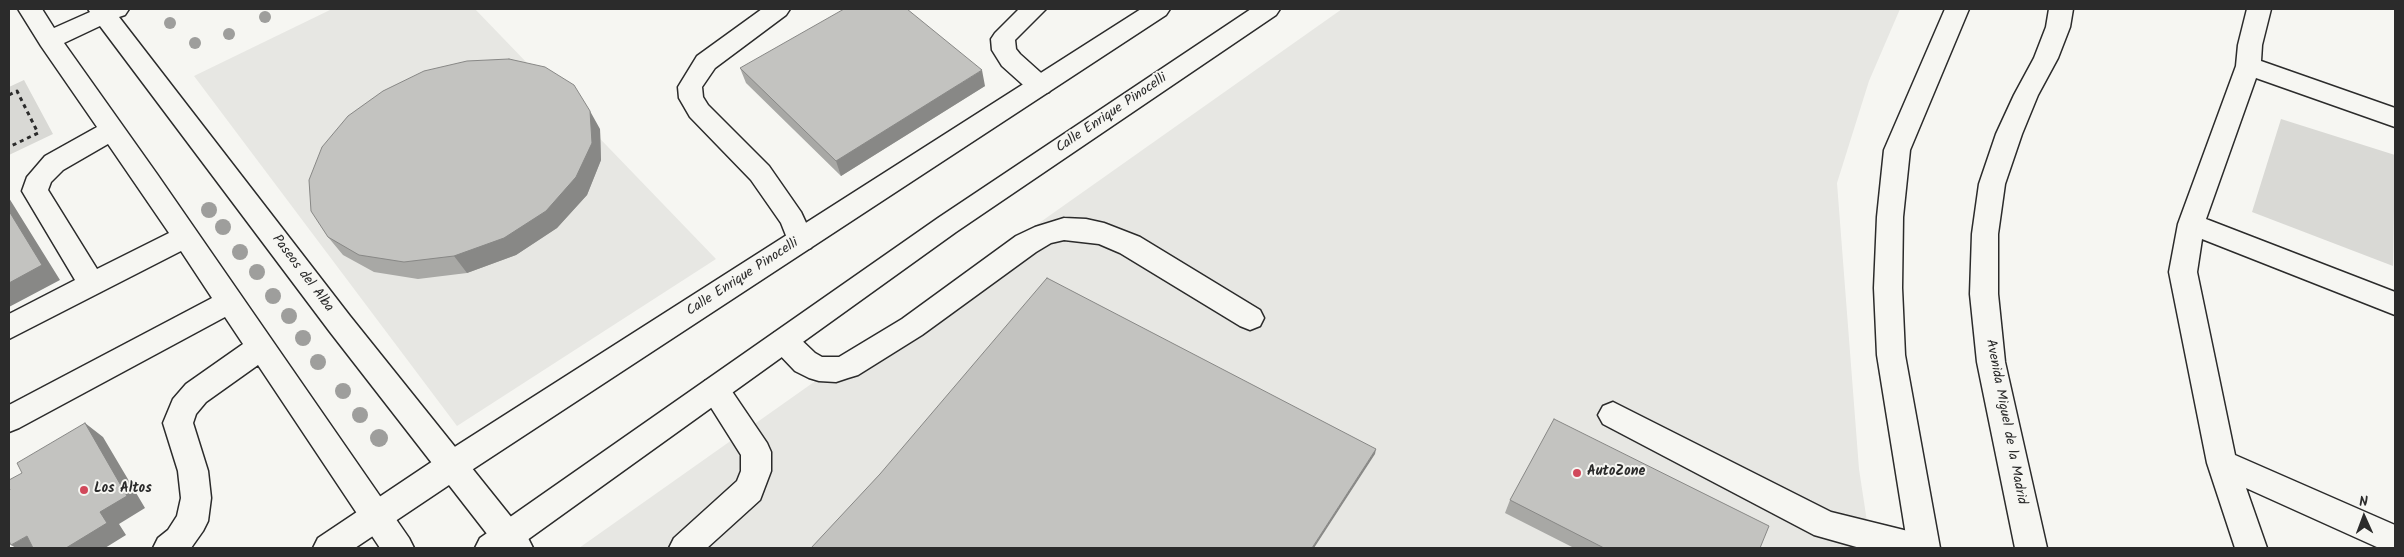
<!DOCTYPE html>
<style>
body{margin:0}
#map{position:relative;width:2404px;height:557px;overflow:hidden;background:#f6f6f2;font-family:Kalam,sans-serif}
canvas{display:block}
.frame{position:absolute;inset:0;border:10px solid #2b2b2b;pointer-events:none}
.north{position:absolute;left:2339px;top:492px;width:50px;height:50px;-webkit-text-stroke:4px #f6f6f2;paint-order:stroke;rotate:358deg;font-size:14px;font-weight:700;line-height:20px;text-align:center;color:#2b2b2b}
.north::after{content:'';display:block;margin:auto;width:18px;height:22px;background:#2b2b2b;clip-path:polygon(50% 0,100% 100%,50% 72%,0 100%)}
</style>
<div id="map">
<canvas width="2404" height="557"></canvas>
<div class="frame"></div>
<div class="north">N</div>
</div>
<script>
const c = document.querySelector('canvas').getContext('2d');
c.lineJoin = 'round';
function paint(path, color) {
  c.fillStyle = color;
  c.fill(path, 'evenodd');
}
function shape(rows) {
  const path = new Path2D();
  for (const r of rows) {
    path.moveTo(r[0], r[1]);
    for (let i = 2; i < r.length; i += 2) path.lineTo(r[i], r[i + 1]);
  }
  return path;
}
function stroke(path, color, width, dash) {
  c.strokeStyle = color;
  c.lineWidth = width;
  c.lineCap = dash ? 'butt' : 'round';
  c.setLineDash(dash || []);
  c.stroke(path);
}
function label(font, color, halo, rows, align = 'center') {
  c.font = font + ' Kalam,sans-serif';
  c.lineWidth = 4;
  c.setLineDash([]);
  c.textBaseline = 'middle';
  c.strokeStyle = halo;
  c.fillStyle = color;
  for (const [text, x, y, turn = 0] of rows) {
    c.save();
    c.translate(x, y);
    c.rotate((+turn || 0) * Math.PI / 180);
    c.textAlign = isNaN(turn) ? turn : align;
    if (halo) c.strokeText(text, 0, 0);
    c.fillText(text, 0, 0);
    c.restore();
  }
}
paint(shape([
 [332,9,475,9,716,259,457,426,194,76],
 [1342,9,1900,9,1869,81,1837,183,1859,469,1871,548,579,548]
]), '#e7e7e3');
paint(shape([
 [24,80,53,134,9,155,9,87],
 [2281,119,2395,155,2393,266,2252,212]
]), '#d9d9d5');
const minor = shape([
 [18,9,42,9,54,28,90,12,88,9,129,9,125,15,119,17,350,316,528,538,533,548,498,548,330,332,100,26,64,43,157,174,409,538,414,548,380,548,258,365,206,402,196,414,193,423,208,471,211,498,208,521,203,531,191,548,153,548,158,538,168,530,177,516,181,498,178,471,163,423,173,399,186,384,243,344,225,317,19,428,9,432,9,405,212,298,181,251,9,339,9,314,75,280,22,191,27,177,45,156,97,127,41,46,18,9],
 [108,144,169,233,97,269,48,190,51,182,63,170,108,144],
 [762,9,790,9,786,15,715,68,702,87,703,97,708,105,769,166,801,212,814,240,811,248,801,251,791,248,781,223,751,180,690,117,679,98,678,87,697,56,762,9],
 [1019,9,1046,9,1015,40,1016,49,1020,54,1049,80,1052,86,1049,92,1040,95,1031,92,1002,66,992,50,991,39,995,33,1019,9],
 [2247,9,2271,9,2262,45,2261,61,2395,108,2395,127,2256,78,2206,219,2395,292,2395,315,2202,239,2197,272,2235,455,2395,525,2395,548,2379,548,2246,488,2267,548,2235,548,2207,463,2169,272,2178,224,2236,66,2238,45,2247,9],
 [1064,218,1086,219,1104,223,1140,237,1260,310,1264,318,1260,326,1250,330,1240,326,1120,253,1099,244,1064,240,1051,243,1036,252,922,335,858,375,848,378,836,382,819,381,809,378,795,371,774,349,770,341,774,333,784,329,794,333,815,353,822,357,839,357,902,319,1016,236,1035,227,1064,218],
 [715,377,725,381,767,443,771,452,771,471,760,500,707,548,669,548,674,538,737,481,741,471,741,455,700,390,705,381,715,377],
 [1613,402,1831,512,1916,533,1927,538,1932,548,1860,548,1814,535,1603,424,1598,415,1603,406,1613,402]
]);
const major = shape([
 [1141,9,1170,9,1166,15,464,475,355,548,313,548,318,538,442,455,1141,9],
 [1251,9,1280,9,1276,15,956,232,516,548,475,548,480,538,938,218,1251,9],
 [1945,9,1969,9,1910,150,1903,217,1902,288,1905,355,1940,548,1908,548,1877,355,1874,288,1877,217,1884,150,1945,9],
 [2049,9,2073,9,2070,27,2058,58,2038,95,2022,134,2005,184,1998,234,1998,294,2005,362,2047,548,2015,548,1977,362,1970,294,1972,234,1979,184,1996,134,2014,95,2034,58,2046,27,2049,9]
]);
stroke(minor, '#2b2b2b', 3);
stroke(major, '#2b2b2b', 3);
stroke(shape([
 [9,95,17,91,38,133,9,147]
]), '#2b2b2b', 3, [4, 4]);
paint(minor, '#f6f6f2');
paint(major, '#f6f6f2');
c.fillStyle = '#9e9e9c';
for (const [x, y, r] of [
 [265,17,6],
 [170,23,6],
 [229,34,6],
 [195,43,6],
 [209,210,8],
 [223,227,8],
 [240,252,8],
 [257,272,8],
 [273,296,8],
 [289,316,8],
 [303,338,8],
 [318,362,8],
 [343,391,8],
 [360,415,8],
 [379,438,9]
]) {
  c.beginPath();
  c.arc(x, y, r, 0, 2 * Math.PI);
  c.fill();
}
paint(shape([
 [740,68,985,86,841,176,746,83],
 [600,129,601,160,587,195,557,228,516,255,467,273,418,279,374,272,343,255,328,237],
 [1510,500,1760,548,1574,548,1505,513]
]), '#a8a8a5');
paint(shape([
 [982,70,985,86,841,176,836,161],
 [590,111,600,129,601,160,587,195,557,228,516,255,467,273,454,256],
 [9,198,60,280,9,307],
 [85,423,103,437,145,508,119,524,126,535,105,548,66,548,100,512],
 [1376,449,1375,454,1314,548,1312,548],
 [27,536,46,548,16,548,11,545]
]), '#888886');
const building = shape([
 [844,9,907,9,982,70,836,161,740,68,844,9],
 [509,59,545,67,574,85,590,111,592,143,576,177,546,211,504,238,454,256,404,262,359,255,328,237,311,211,309,180,322,147,348,116,383,91,424,71,467,61,509,59],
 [9,211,42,265,9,283,9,211],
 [1047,278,1376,449,1312,548,811,548,880,474,1047,278],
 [1554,419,1769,526,1760,548,1604,548,1510,500,1554,419],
 [85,423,127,496,100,512,107,523,66,548,33,548,27,536,11,545,9,541,9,491,10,490,9,487,9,480,22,473,17,463,85,423]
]);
paint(building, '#c3c3c0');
stroke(building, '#888886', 1);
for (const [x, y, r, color] of [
 [1577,473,5,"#d1495b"],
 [84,490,5,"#d1495b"]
]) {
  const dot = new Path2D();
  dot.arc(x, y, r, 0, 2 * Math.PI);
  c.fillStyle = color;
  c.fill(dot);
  stroke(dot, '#f6f6f2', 2);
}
label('14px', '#2b2b2b', '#f6f6f2', [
 ["Calle Enrique Pinocelli",1112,114,-34],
 ["Paseos del Alba",302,274,53],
 ["Calle Enrique Pinocelli",743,278,-33],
 ["Avenida Miguel de la Madrid",2005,422,79]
]);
label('bold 14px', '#2b2b2b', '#f6f6f2', [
 ["AutoZone",1587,473],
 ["Los Altos",94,490]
], 'left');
</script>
